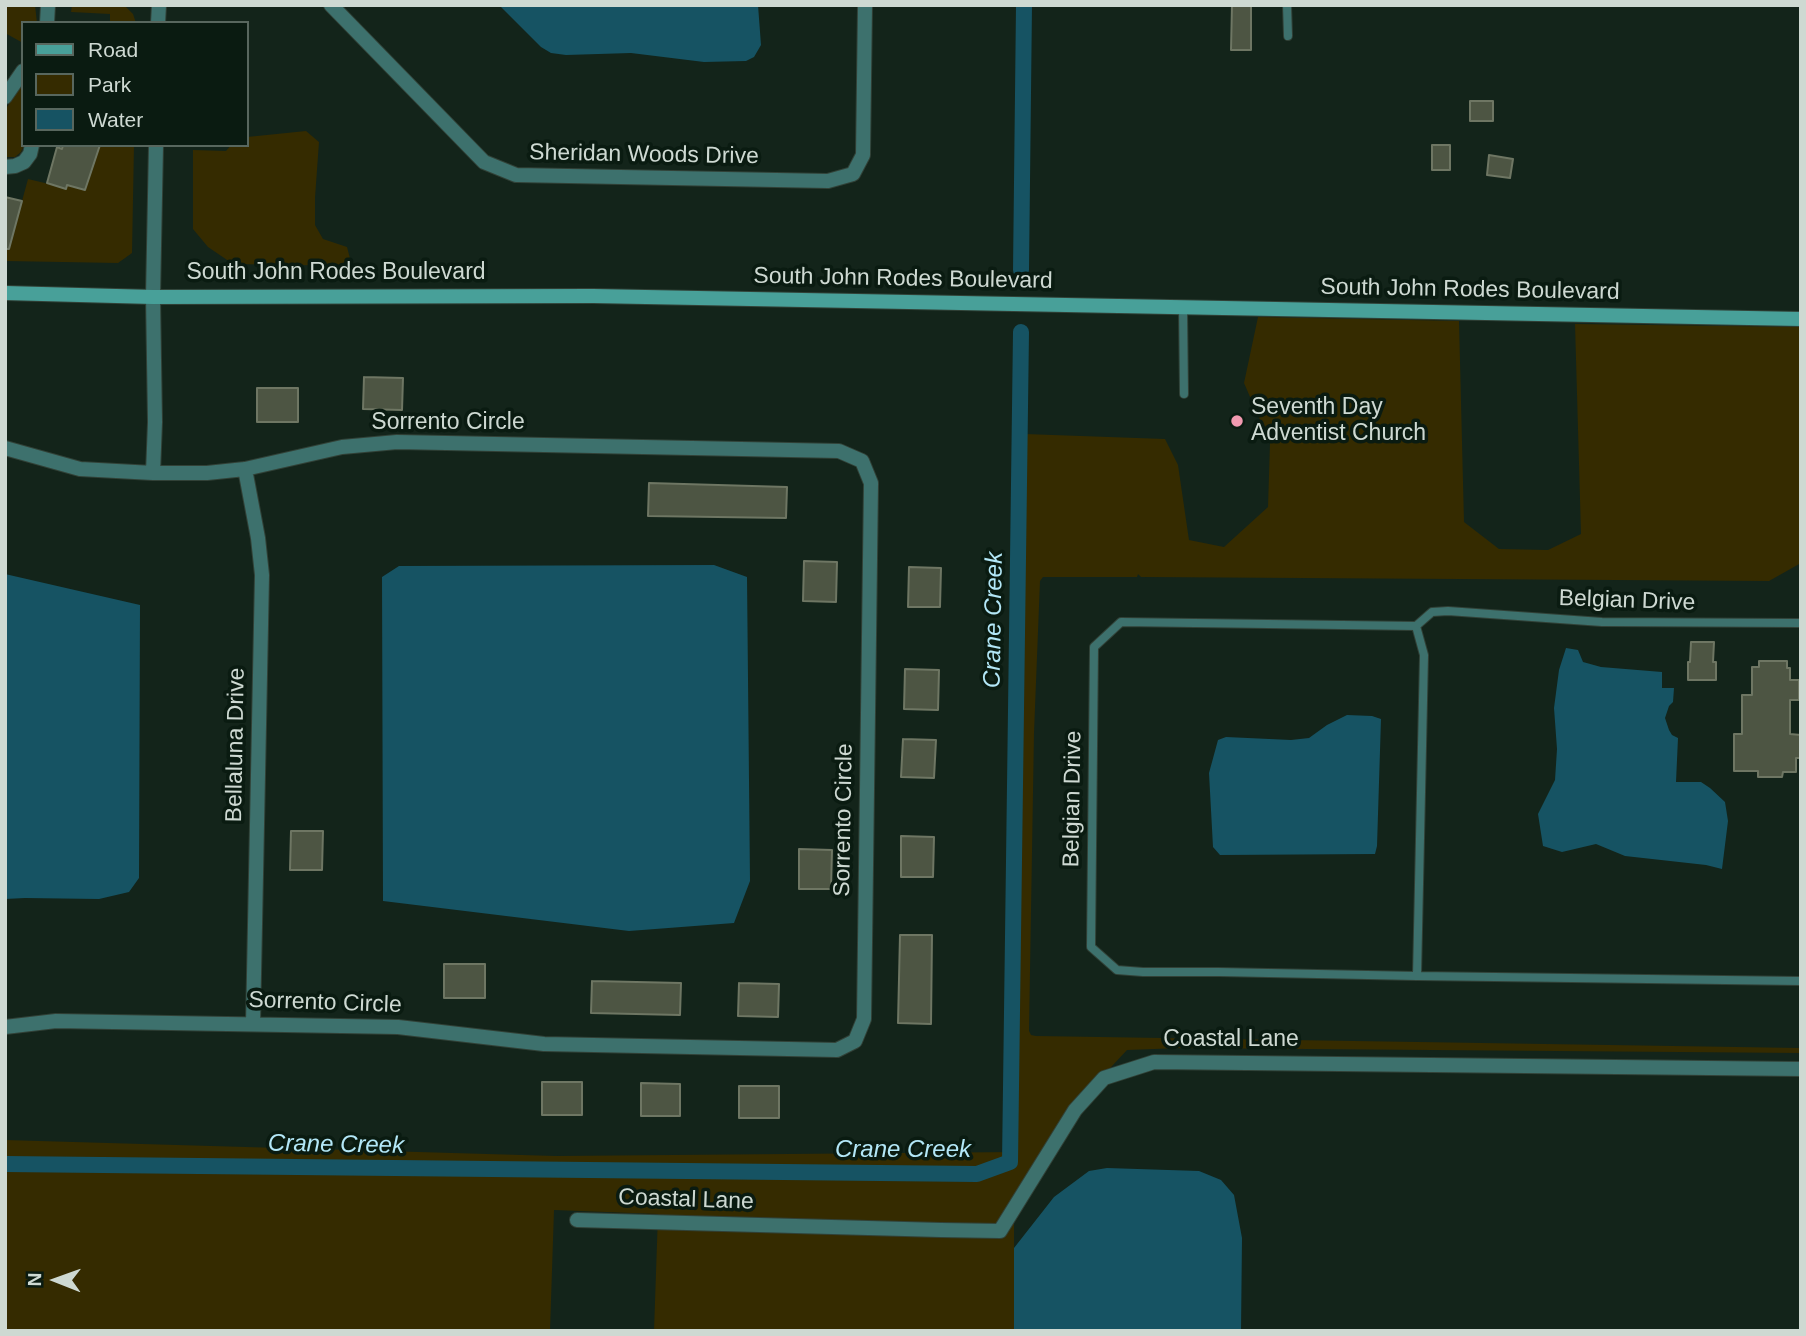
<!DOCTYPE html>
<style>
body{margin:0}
#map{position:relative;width:1806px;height:1336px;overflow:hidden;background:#13241a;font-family:Arial,sans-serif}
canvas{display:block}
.frame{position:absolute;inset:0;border:7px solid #ced9d2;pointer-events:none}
.legend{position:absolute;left:21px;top:21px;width:228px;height:126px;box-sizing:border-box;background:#0a1b11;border:2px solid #58675e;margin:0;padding:9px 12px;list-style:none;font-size:21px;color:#ced9d2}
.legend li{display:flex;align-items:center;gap:14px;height:35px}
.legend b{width:35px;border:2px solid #58675e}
.north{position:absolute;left:21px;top:1245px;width:70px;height:70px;-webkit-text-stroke:5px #0a1b11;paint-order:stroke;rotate:271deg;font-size:19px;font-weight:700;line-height:28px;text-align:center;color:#ced9d2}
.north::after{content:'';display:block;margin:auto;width:24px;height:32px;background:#ced9d2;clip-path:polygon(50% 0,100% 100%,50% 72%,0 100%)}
</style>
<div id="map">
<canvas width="1806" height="1336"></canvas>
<div class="frame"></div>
<ul class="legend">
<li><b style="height:9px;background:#48a099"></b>Road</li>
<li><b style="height:19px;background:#352b00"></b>Park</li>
<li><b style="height:19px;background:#165363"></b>Water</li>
</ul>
<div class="north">N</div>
</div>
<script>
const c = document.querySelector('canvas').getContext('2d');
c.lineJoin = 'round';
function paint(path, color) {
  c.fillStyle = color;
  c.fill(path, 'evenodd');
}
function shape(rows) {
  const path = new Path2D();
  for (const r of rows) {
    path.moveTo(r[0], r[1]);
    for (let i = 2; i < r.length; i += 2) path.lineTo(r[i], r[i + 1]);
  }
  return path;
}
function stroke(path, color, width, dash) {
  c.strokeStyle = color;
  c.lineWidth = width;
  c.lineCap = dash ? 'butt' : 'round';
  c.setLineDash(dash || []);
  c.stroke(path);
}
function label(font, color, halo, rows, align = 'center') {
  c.font = font + ' Arial,sans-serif';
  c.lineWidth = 7;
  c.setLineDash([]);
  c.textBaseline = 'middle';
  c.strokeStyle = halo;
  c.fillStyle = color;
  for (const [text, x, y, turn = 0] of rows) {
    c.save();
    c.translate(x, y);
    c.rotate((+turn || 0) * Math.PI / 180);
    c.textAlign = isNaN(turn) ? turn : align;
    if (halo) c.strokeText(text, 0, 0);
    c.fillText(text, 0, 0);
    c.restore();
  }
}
paint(shape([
 [5,5,35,5,37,23,23,23,23,43,5,33],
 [72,5,124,5,133,14,136,23,110,23,110,14,71,12],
 [23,83,24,145,21,152,15,157,5,157,5,110],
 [306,131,319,142,315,198,315,225,323,239,347,247,352,266,233,264,208,247,193,229,193,150,226,151,231,145,247,145,247,137],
 [100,145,134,145,132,253,118,263,5,261,5,233,13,234,28,179,66,188,67,185,85,190],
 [1258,317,1459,321,1464,522,1499,549,1548,550,1581,534,1575,324,1801,327,1801,563,1769,581,1144,577,1141,577,1138,574,1137,577,1043,577,1040,581,1034,733,1029,1031,1031,1035,1036,1036,1801,1048,1801,1053,1182,1048,1127,1050,1071,1110,1014,1216,1014,1331,654,1331,658,1214,554,1210,550,1331,5,1331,5,1140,556,1156,1017,1152,1010,1010,1025,434,1165,439,1178,465,1189,540,1224,547,1268,507,1270,443,1244,383]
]), '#352b00');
paint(shape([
 [499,5,758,5,761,45,754,57,746,61,704,62,631,53,566,55,551,53,541,47],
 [714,565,747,577,750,881,734,923,629,931,383,901,382,577,399,566],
 [5,574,140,605,139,878,129,892,99,899,25,898,5,899],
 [1566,648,1578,650,1583,662,1601,667,1662,672,1662,688,1674,688,1673,702,1669,706,1665,718,1669,730,1672,735,1678,738,1676,782,1701,782,1710,788,1725,802,1728,821,1722,869,1706,865,1625,856,1596,844,1562,852,1543,846,1538,814,1555,780,1557,749,1554,708,1559,670],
 [1347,715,1372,716,1381,719,1377,846,1375,854,1220,855,1213,847,1209,773,1218,740,1226,737,1291,740,1309,738,1327,725],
 [1107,1168,1199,1171,1221,1180,1234,1195,1242,1238,1241,1331,1014,1331,1014,1248,1054,1197,1089,1171]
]), '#165363');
stroke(shape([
 [1021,270,1024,5],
 [5,1164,977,1174,1010,1162,1021,332]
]), '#165363', 16);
const building = shape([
 [1232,5,1251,5,1251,50,1231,50,1232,5],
 [1470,101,1493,101,1493,121,1470,121,1470,101],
 [63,145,100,145,85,190,67,185,66,189,47,183,57,147,62,149,63,145],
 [1432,145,1450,145,1450,170,1432,170,1432,145],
 [1489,155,1513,159,1510,178,1487,175,1489,155],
 [5,197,22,201,9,249,5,249,5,197],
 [364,377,403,378,402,410,363,409,364,377],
 [257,388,298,388,298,422,257,422,257,388],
 [649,483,787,487,786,518,648,516,649,483],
 [804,561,837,562,836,602,803,601,804,561],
 [909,567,941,568,940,607,908,607,909,567],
 [1691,642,1714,642,1713,662,1716,662,1716,680,1688,680,1688,662,1690,662,1691,642],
 [1759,661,1787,661,1787,668,1790,668,1790,680,1799,680,1799,700,1790,700,1790,734,1801,735,1801,758,1796,758,1796,772,1783,772,1782,777,1758,777,1758,771,1734,771,1734,734,1742,734,1742,695,1752,695,1752,667,1759,667,1759,661],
 [905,669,939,670,938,710,904,709,905,669],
 [903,739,936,740,934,778,901,777,903,739],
 [291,831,323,831,322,870,290,870,291,831],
 [901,836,934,837,933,877,901,877,901,836],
 [799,849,832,850,831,889,799,889,799,849],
 [900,935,932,935,931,1024,898,1023,900,935],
 [444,964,485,964,485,998,444,998,444,964],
 [592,981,681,983,680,1015,591,1013,592,981],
 [739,983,779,984,778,1017,738,1016,739,983],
 [542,1082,582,1082,582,1115,542,1115,542,1082],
 [641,1083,680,1084,680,1116,641,1116,641,1083],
 [739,1086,779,1086,779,1118,739,1118,739,1086]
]);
paint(building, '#4d5543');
stroke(building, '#6e7663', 2);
const service = shape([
 [1287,5,1288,36],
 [1183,307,1184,394],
 [1416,626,1432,612,1448,611,1602,622,1801,623],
 [1417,976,1424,655,1416,626,1121,622,1094,647,1091,947,1117,970,1143,972,1219,972,1417,976,1801,981]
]);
const minor = shape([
 [331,5,484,162,516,175,828,181,853,174,863,155,865,5],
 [47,23,48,5],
 [5,97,23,71],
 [5,167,15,166,24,162,30,154,32,145],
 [5,448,80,469,153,473,207,473,245,469,342,447,397,442,839,451,862,461,871,483,864,1019,855,1041,837,1050,544,1044,398,1027,56,1021,5,1027],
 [245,469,258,538,262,575,253,1024],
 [153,473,155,422,153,297],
 [577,1220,941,1230,1000,1231,1075,1110,1104,1078,1154,1062,1801,1069]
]);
const tertiary = shape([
 [158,23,159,5],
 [153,297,156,145]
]);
const secondary = shape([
 [5,293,153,297,593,296,1801,319]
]);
stroke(service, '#314137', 10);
stroke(minor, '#314137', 16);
stroke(tertiary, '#314137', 16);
stroke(secondary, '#314137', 16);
stroke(service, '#3d716d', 8);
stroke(minor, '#3d716d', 14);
stroke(tertiary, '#3d716d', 14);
stroke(secondary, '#48a099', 14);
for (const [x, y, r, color] of [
 [1237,421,7,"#f19ab0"]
]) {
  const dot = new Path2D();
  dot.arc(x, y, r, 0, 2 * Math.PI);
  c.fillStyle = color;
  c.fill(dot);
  stroke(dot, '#0a1b11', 2.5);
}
label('23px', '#ced9d2', '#0a1b11', [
 ["Sheridan Woods Drive",644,155,1],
 ["South John Rodes Boulevard",336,273],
 ["South John Rodes Boulevard",903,279,1],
 ["South John Rodes Boulevard",1470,290,1],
 ["Sorrento Circle",448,423],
 ["Belgian Drive",1627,601,2],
 ["Bellaluna Drive",236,745,-89],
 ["Belgian Drive",1073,799,-89],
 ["Sorrento Circle",844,820,-89],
 ["Sorrento Circle",325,1003,2],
 ["Coastal Lane",1231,1040],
 ["Coastal Lane",686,1200,2]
]);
label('23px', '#ced9d2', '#0a1b11', [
 ["Seventh Day",1251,408],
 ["Adventist Church",1251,434]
], 'left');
label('italic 24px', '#b3e7f7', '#0a1b11', [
 ["Crane Creek",994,620,-89],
 ["Crane Creek",336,1145,1],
 ["Crane Creek",903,1150]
]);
</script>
